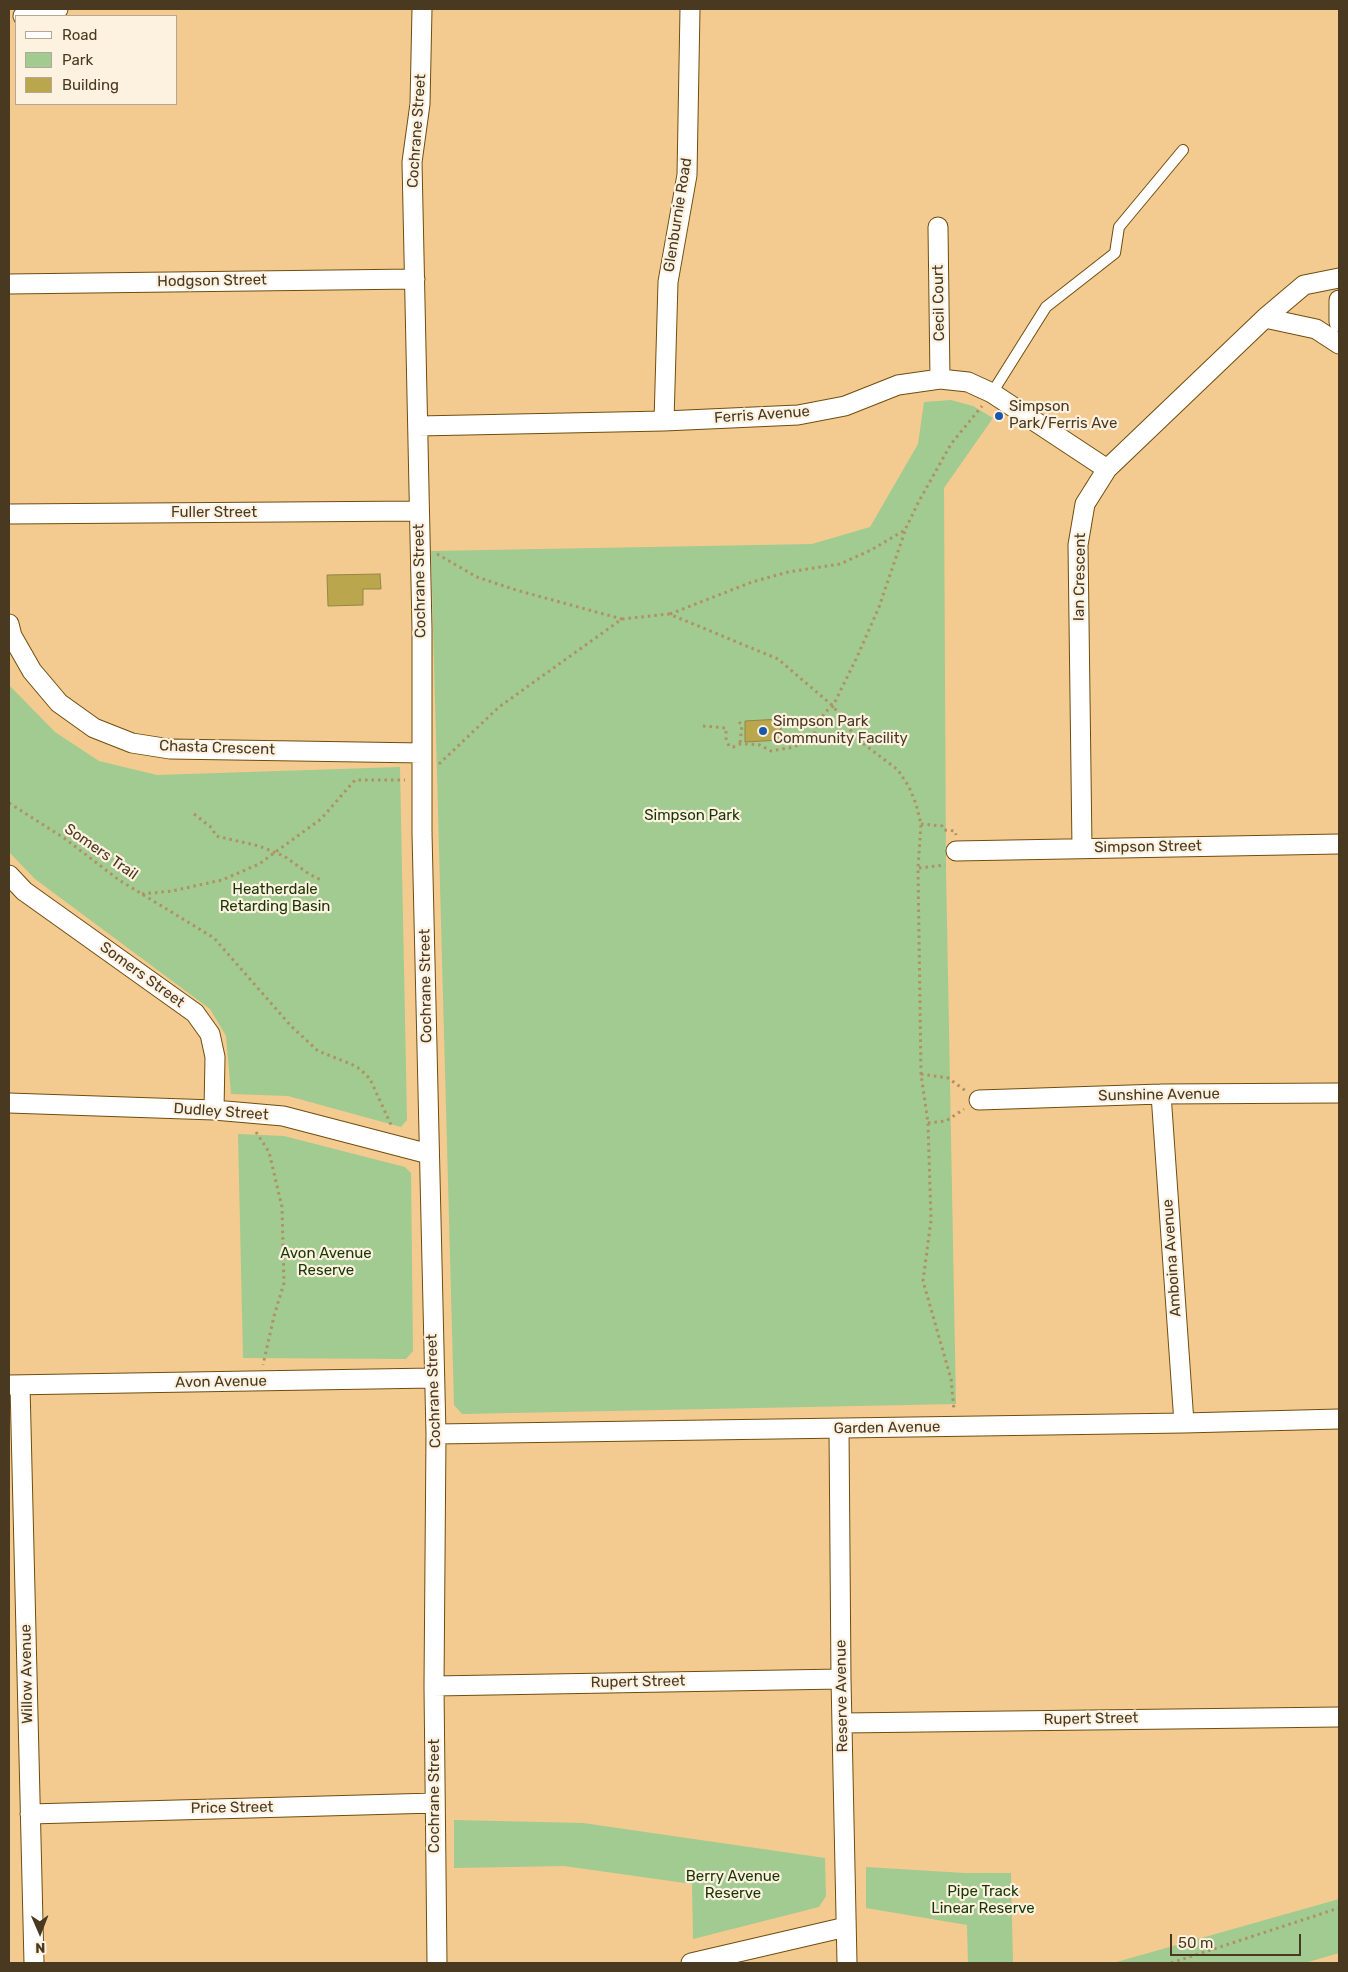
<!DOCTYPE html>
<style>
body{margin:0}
#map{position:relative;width:1348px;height:1972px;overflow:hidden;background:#f3cb90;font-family:Rubik,sans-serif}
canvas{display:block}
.frame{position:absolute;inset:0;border:10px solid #493921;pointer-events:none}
.legend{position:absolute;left:15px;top:15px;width:162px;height:90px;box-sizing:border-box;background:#fdf1e0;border:1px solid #b5a794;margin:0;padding:6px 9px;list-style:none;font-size:15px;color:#493921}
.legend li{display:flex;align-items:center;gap:10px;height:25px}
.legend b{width:25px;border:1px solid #b5a794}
.north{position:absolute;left:15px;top:1907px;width:50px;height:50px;-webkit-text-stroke:4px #fdf1e0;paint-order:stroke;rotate:179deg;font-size:14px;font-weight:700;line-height:20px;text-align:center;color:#493921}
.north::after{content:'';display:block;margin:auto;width:18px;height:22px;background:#493921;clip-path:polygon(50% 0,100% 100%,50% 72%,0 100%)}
.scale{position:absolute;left:1170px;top:1934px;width:131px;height:22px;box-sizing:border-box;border:2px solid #493921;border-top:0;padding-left:6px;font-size:15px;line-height:18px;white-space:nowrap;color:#493921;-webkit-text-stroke:4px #fdf1e0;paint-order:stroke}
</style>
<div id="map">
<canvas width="1348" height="1972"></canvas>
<div class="frame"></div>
<ul class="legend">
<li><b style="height:6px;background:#fff"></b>Road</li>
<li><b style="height:14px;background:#a1cb90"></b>Park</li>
<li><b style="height:14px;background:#baa64d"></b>Building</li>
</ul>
<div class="north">N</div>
<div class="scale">50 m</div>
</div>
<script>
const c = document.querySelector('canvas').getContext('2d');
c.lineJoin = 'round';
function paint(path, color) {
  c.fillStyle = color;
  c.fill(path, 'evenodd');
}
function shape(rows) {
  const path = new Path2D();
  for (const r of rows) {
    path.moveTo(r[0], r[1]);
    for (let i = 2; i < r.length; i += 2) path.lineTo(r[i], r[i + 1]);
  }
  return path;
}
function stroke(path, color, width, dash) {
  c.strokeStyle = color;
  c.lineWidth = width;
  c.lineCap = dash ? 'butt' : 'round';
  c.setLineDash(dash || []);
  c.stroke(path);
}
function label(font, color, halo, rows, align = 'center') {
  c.font = font + ' Rubik,sans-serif';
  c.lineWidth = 4.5;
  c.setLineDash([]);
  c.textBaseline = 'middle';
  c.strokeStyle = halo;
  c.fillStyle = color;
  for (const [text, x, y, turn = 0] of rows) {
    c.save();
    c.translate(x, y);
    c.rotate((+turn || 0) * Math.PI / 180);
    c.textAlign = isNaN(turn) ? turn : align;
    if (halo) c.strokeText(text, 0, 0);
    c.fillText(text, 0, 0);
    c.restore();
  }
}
paint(shape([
 [951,400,973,406,993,418,944,488,946,869,956,1404,462,1414,454,1405,431,551,812,544,870,527,918,444,924,402],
 [9,682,10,686,55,732,99,761,157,775,400,767,407,1120,401,1127,288,1096,231,1094,226,1036,210,1009,35,879,9,852],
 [238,1134,284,1136,405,1167,411,1173,413,1351,406,1359,243,1358],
 [454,1820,583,1823,825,1858,826,1896,819,1907,693,1939,692,1884,564,1866,454,1868],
 [866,1867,965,1873,1011,1873,1013,1963,968,1963,967,1925,866,1908],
 [1339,1899,1339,1953,1305,1963,1113,1963]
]), '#a1cb90');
const building = shape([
 [380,574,381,589,363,589,363,605,328,606,327,575,380,574],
 [781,719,781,740,745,742,745,721,781,719]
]);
paint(building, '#baa64d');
stroke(building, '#958645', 1);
const service = shape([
 [992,393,1046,307,1115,253,1119,227,1183,150]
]);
const minor = shape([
 [422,9,420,104,412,162,422,629,422,833,436,1434,434,1686,437,1963],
 [23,16,58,9],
 [938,227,940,379],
 [9,284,415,279],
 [1339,300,1339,322],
 [1265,318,1316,329,1339,344],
 [664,421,668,282,687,175,690,9],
 [418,426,664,421,798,415,845,406,898,385,940,379,968,382,992,393,1107,469],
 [9,514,419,511],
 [9,624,12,636,32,671,59,703,94,728,132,743,170,749,422,753],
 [1082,848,1078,545,1085,504,1107,469,1265,318,1304,285,1339,278],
 [956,851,1339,844],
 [9,875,24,891,195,1013,210,1034,215,1057,214,1110],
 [1161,1094,1184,1423],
 [979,1100,1161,1094,1339,1093],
 [9,1103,214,1110,283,1116,429,1154],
 [9,1385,433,1378],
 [20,1385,34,1963],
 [839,1429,841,1679,847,1963],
 [436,1434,1184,1423,1339,1419],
 [434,1686,841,1679],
 [843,1723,1339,1717],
 [30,1814,435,1803],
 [691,1963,846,1927]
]);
stroke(service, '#704d0e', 12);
stroke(minor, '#704d0e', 21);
stroke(shape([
 [437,554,477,577,516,590,622,619],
 [670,614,752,582,788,572,840,564,871,550,905,530,919,501,951,444,982,406],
 [739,722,742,725,740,744],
 [703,726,726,728,726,738,729,746,733,747,740,744,749,744,760,745,771,751,794,747,805,742,821,737,857,739],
 [812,740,818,724,825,712,833,706,857,657,879,607,905,531],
 [439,764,499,707,622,619,669,614,778,659,833,706,857,739,898,770,909,787,916,804,921,824,918,868,921,1074,928,1123,931,1220,923,1281,951,1379,954,1410],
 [9,803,64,838,119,880,214,938,291,1026,318,1051,351,1064,360,1069,370,1079,392,1127],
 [194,814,212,828,216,836,259,846,284,856,309,874,323,881],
 [921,824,942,826,944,830,955,831,956,835],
 [919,868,945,865],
 [142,894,172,891,222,880,259,864,321,819,355,780,405,780],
 [921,1074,948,1078,966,1091],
 [928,1123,946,1121,964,1109],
 [256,1132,269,1152,282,1207,284,1283,274,1316,263,1365],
 [1171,1963,1339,1908]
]), '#af9164', 3, [2.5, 4]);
stroke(service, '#fff', 10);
stroke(minor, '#fff', 19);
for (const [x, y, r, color] of [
 [999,416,5,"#1958a9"],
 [763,731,5,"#1958a9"]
]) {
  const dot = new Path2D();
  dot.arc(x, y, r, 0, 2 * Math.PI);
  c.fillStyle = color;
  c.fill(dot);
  stroke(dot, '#fdf1e0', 2);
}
label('15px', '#493921', '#fdf1e0', [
 ["Cochrane Street",417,131,-86],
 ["Glenburnie Road",678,215,-81],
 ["Hodgson Street",212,281,-1],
 ["Cecil Court",939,303,-91],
 ["Ferris Avenue",762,415,-4],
 ["Fuller Street",214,513],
 ["Ian Crescent",1080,577,-89],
 ["Cochrane Street",420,581,-91],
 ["Chasta Crescent",217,748,2],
 ["Simpson Street",1148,847,-1],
 ["Somers Trail",101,852,35],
 ["Somers Street",142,975,36],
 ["Cochrane Street",426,986,-91],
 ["Sunshine Avenue",1159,1095,-1],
 ["Dudley Street",221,1112,4],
 ["Amboina Avenue",1172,1258,-94],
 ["Avon Avenue",221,1382,-1],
 ["Cochrane Street",434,1391,-92],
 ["Garden Avenue",887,1428,-1],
 ["Willow Avenue",27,1674,-91],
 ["Rupert Street",638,1682,-1],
 ["Reserve Avenue",842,1696,-91],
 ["Rupert Street",1091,1719,-1],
 ["Cochrane Street",435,1796,-90],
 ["Price Street",232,1808,-1]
]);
label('15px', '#493921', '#fdf1e0', [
 ["Simpson",1009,407],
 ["Park/Ferris Ave",1009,424],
 ["Simpson Park",773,722],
 ["Community Facility",773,739]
], 'left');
label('15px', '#173705', '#fdf1e0', [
 ["Simpson Park",692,816],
 ["Heatherdale",275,890],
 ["Retarding Basin",275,907],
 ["Avon Avenue",326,1254],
 ["Reserve",326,1271],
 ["Berry Avenue",733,1877],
 ["Reserve",733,1894],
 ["Pipe Track",983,1892],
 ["Linear Reserve",983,1909]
]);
</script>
